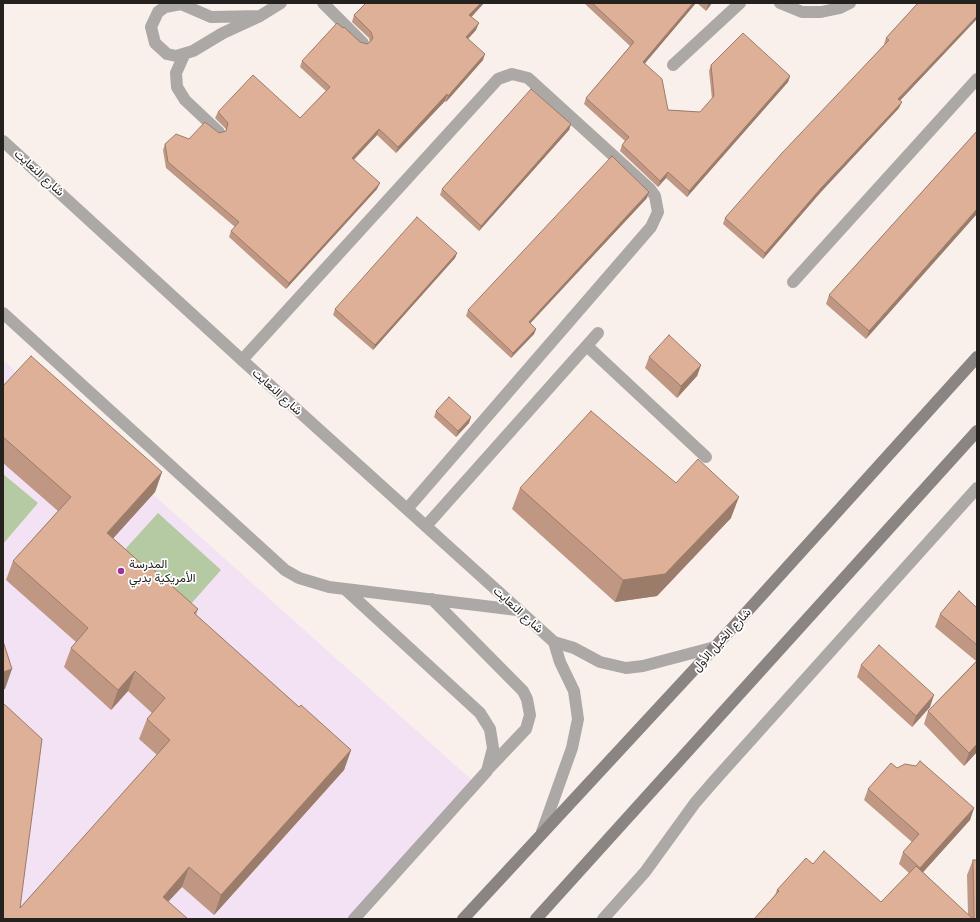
<!DOCTYPE html>
<meta charset="utf-8">
<style>
body{margin:0}
#map{position:relative;width:980px;height:922px;overflow:hidden;background:#f9f0ec;font-family:Mulish,sans-serif}
canvas{display:block}
.frame{position:absolute;inset:0;border:4px solid #24211f;pointer-events:none}
</style>
<div id="map">
<canvas width="980" height="922"></canvas>
<div class="frame"></div>
</div>
<script>
const c = document.querySelector('canvas').getContext('2d');
c.lineJoin = 'round';
function paint(path, color) {
  c.fillStyle = color;
  c.fill(path, 'evenodd');
}
function shape(rows) {
  const path = new Path2D();
  for (const r of rows) {
    path.moveTo(r[0], r[1]);
    for (let i = 2; i < r.length; i += 2) path.lineTo(r[i], r[i + 1]);
  }
  return path;
}
function stroke(path, color, width, dash) {
  c.strokeStyle = color;
  c.lineWidth = width;
  c.lineCap = dash ? 'butt' : 'round';
  c.setLineDash(dash || []);
  c.stroke(path);
}
function label(font, color, halo, rows, align = 'center') {
  c.font = font + ' Mulish,Vazirmatn,sans-serif';
  c.lineWidth = 3.5;
  c.setLineDash([]);
  c.textBaseline = 'middle';
  c.strokeStyle = halo;
  c.fillStyle = color;
  for (const [text, x, y, turn = 0] of rows) {
    c.save();
    c.translate(x, y);
    c.rotate((+turn || 0) * Math.PI / 180);
    c.textAlign = isNaN(turn) ? turn : align;
    if (halo) c.strokeText(text, 0, 0);
    c.fillText(text, 0, 0);
    c.restore();
  }
}
paint(shape([
 [3,360,474,782,353,919,3,919]
]), '#f2e2f4');
paint(shape([
 [3,474,38,503,3,544],
 [158,513,221,570,182,614,118,557]
]), '#b5caa2');
stroke(shape([
 [3,313,285,570,299,578,329,587,517,610],
 [345,589,480,713,490,729,493,748,487,771,354,919],
 [432,599,523,691,527,699,530,715,526,729,489,768],
 [603,919,645,872,695,803,714,781,977,488]
]), '#aca8a6', 12);
stroke(shape([
 [323,3,363,43],
 [780,3,802,12,821,12,840,8,850,3],
 [181,4,211,17,260,16,223,33,193,51,176,56,167,54,155,43,151,27,158,12,165,7,181,4],
 [260,16,281,3],
 [184,55,176,73,177,87,185,100,219,132],
 [673,65,740,3],
 [793,282,977,79],
 [587,346,706,457],
 [242,360,498,79,512,74,528,78,650,189,655,196,658,212,651,227,407,509],
 [426,526,598,333]
]), '#aca8a6', 12);
stroke(shape([
 [3,141,242,360,554,642,574,648,600,662,626,668,643,666,715,647],
 [542,832,572,748,578,719,574,691,560,662,554,642]
]), '#aca8a6', 12);
stroke(shape([
 [463,919,715,647,977,357],
 [536,919,977,431]
]), '#8a8482', 12);
paint(shape([
 [484,3,471,17,476,30,468,39,483,60,446,102,445,101,396,153,377,135,354,160,377,189,286,289,229,237,231,231,235,227,166,168,163,150,165,144,226,131,226,129,215,118,218,112,300,118,326,91,300,67,302,61,343,28,360,42,367,44,370,43,369,38,352,22,354,15],
 [584,3,696,3,645,63,668,110,700,112,712,99,709,71,711,65,790,76,788,82,687,197,666,178,658,187,620,151,622,145,625,141,584,104,586,98,630,46],
 [697,3,712,3,706,11],
 [918,3,900,101,899,108,820,193,763,259,723,224,725,218,885,44,884,44,886,38],
 [571,124,569,130,479,231,440,195,442,189],
 [977,131,866,339,826,304,829,295],
 [647,198,530,323,536,329,534,334,511,358,466,316,468,310],
 [457,253,455,258,373,350,333,315,335,309],
 [649,357,701,365,697,376,677,398,645,368],
 [3,386,162,472,155,492,113,538,144,566,198,609,196,615,299,707,351,750,344,770,214,915,182,887,20,908,157,755,139,739,147,719,152,713,128,691,111,710,64,667,71,648,76,642,6,580,13,561,58,511,3,463],
 [436,411,471,417,469,423,456,437,434,417],
 [676,483,731,518,657,596,615,602,512,509,520,488],
 [977,608,977,752,964,766,924,724,928,711,976,661,935,627,940,614],
 [861,665,930,707,912,727,857,677],
 [897,768,974,808,970,820,923,872,968,915,967,875,973,860,977,919,754,919,775,895,777,890,813,864,881,902,909,873,899,864,903,852,912,842,864,800,868,789]
]), '#bf9783');
paint(shape([
 [481,3,484,3,467,22,469,15],
 [693,3,696,3,641,68,643,62],
 [709,3,712,3,706,11,708,5],
 [977,16,977,19,896,105,898,99],
 [479,23,476,30,464,43,466,37],
 [485,54,483,60,446,102,448,96],
 [790,76,788,82,687,197,689,191],
 [447,94,445,101,396,153,398,147],
 [902,102,899,108,820,193,763,259,765,253,822,187],
 [571,124,569,130,479,231,481,226],
 [379,129,377,135,349,164,352,158],
 [668,172,666,178,658,187,660,181],
 [380,183,377,189,286,289,289,283],
 [649,192,647,198,526,328,529,322],
 [977,209,977,214,866,339,869,331],
 [457,253,455,258,373,350,375,345],
 [536,329,534,334,511,358,513,353],
 [701,365,697,376,677,398,681,386],
 [471,417,469,423,456,437,458,431],
 [162,472,155,492,100,553,107,533],
 [739,497,731,518,657,596,615,602,623,580],
 [12,669,5,689,3,690,3,672],
 [135,671,128,691,111,710,118,690],
 [934,695,930,707,912,727,916,716],
 [977,744,977,752,964,766,969,753],
 [351,750,344,770,214,915,221,895],
 [974,808,970,820,916,880,920,868],
 [189,867,182,887,155,916,163,897]
]), '#9b7b6a');
const building = shape([
 [366,3,481,3,469,15,479,23,466,37,485,54,448,96,447,94,398,147,379,129,352,158,380,183,289,283,231,231,239,222,168,162,165,144,176,134,189,139,205,122,219,133,226,131,228,123,218,112,253,75,300,118,330,87,302,61,337,23,343,28,344,27,360,42,367,44,370,42,373,38,371,32,354,15,366,3],
 [592,3,693,3,643,62,662,79,668,110,700,112,714,96,711,65,743,33,790,76,689,191,668,172,660,181,622,145,629,137,586,98,634,42,592,3],
 [918,3,977,3,977,16,898,99,902,102,822,187,765,253,725,218,782,153,889,40,886,38,918,3],
 [531,89,571,124,481,226,442,189,531,89],
 [977,131,977,209,869,331,829,295,977,131],
 [612,156,649,192,529,322,536,329,513,353,468,310,612,156],
 [417,217,457,253,375,345,335,309,417,217],
 [669,335,701,365,681,386,649,357,669,335],
 [31,356,162,472,107,533,144,566,146,563,198,609,194,613,299,707,301,705,351,750,221,895,189,867,163,897,188,919,3,919,3,703,42,739,20,908,170,740,147,719,165,698,135,671,118,690,71,648,88,628,13,561,71,497,3,437,3,386,31,356],
 [449,397,471,417,458,431,436,411,449,397],
 [591,411,676,483,698,459,739,497,665,574,623,580,520,488,591,411],
 [959,591,977,608,977,645,940,614,959,591],
 [3,641,12,669,3,672,3,641],
 [879,645,934,695,916,716,861,665,879,645],
 [977,661,977,744,969,753,928,711,977,661],
 [920,761,974,808,920,868,903,852,919,834,868,789,891,763,897,768,905,764,916,766,920,761],
 [824,851,881,902,916,866,973,919,754,919,779,891,777,890,806,858,813,864,824,851],
 [973,860,977,860,977,919,974,919,973,860]
]);
paint(building, '#deb098');
stroke(building, '#9b7b6a', 1);
for (const [x, y, r, color] of [
 [121,571,4,"#9d3598"]
]) {
  const dot = new Path2D();
  dot.arc(x, y, r, 0, 2 * Math.PI);
  c.fillStyle = color;
  c.fill(dot);
  stroke(dot, '#fff', 1.5);
}
label('12px', '#24211f', '#fff', [
 ["شارع النعايت",39,173,42],
 ["شارع النعايت",277,392,42],
 ["شارع النعايت",518,610,42],
 ["شارع الخيل الأول",722,640,-48]
]);
label('12px', '#24211f', '#fff', [
 ["المدرسة",129,564],
 ["الأمريكية بدبي",129,578]
], 'left');
</script>
